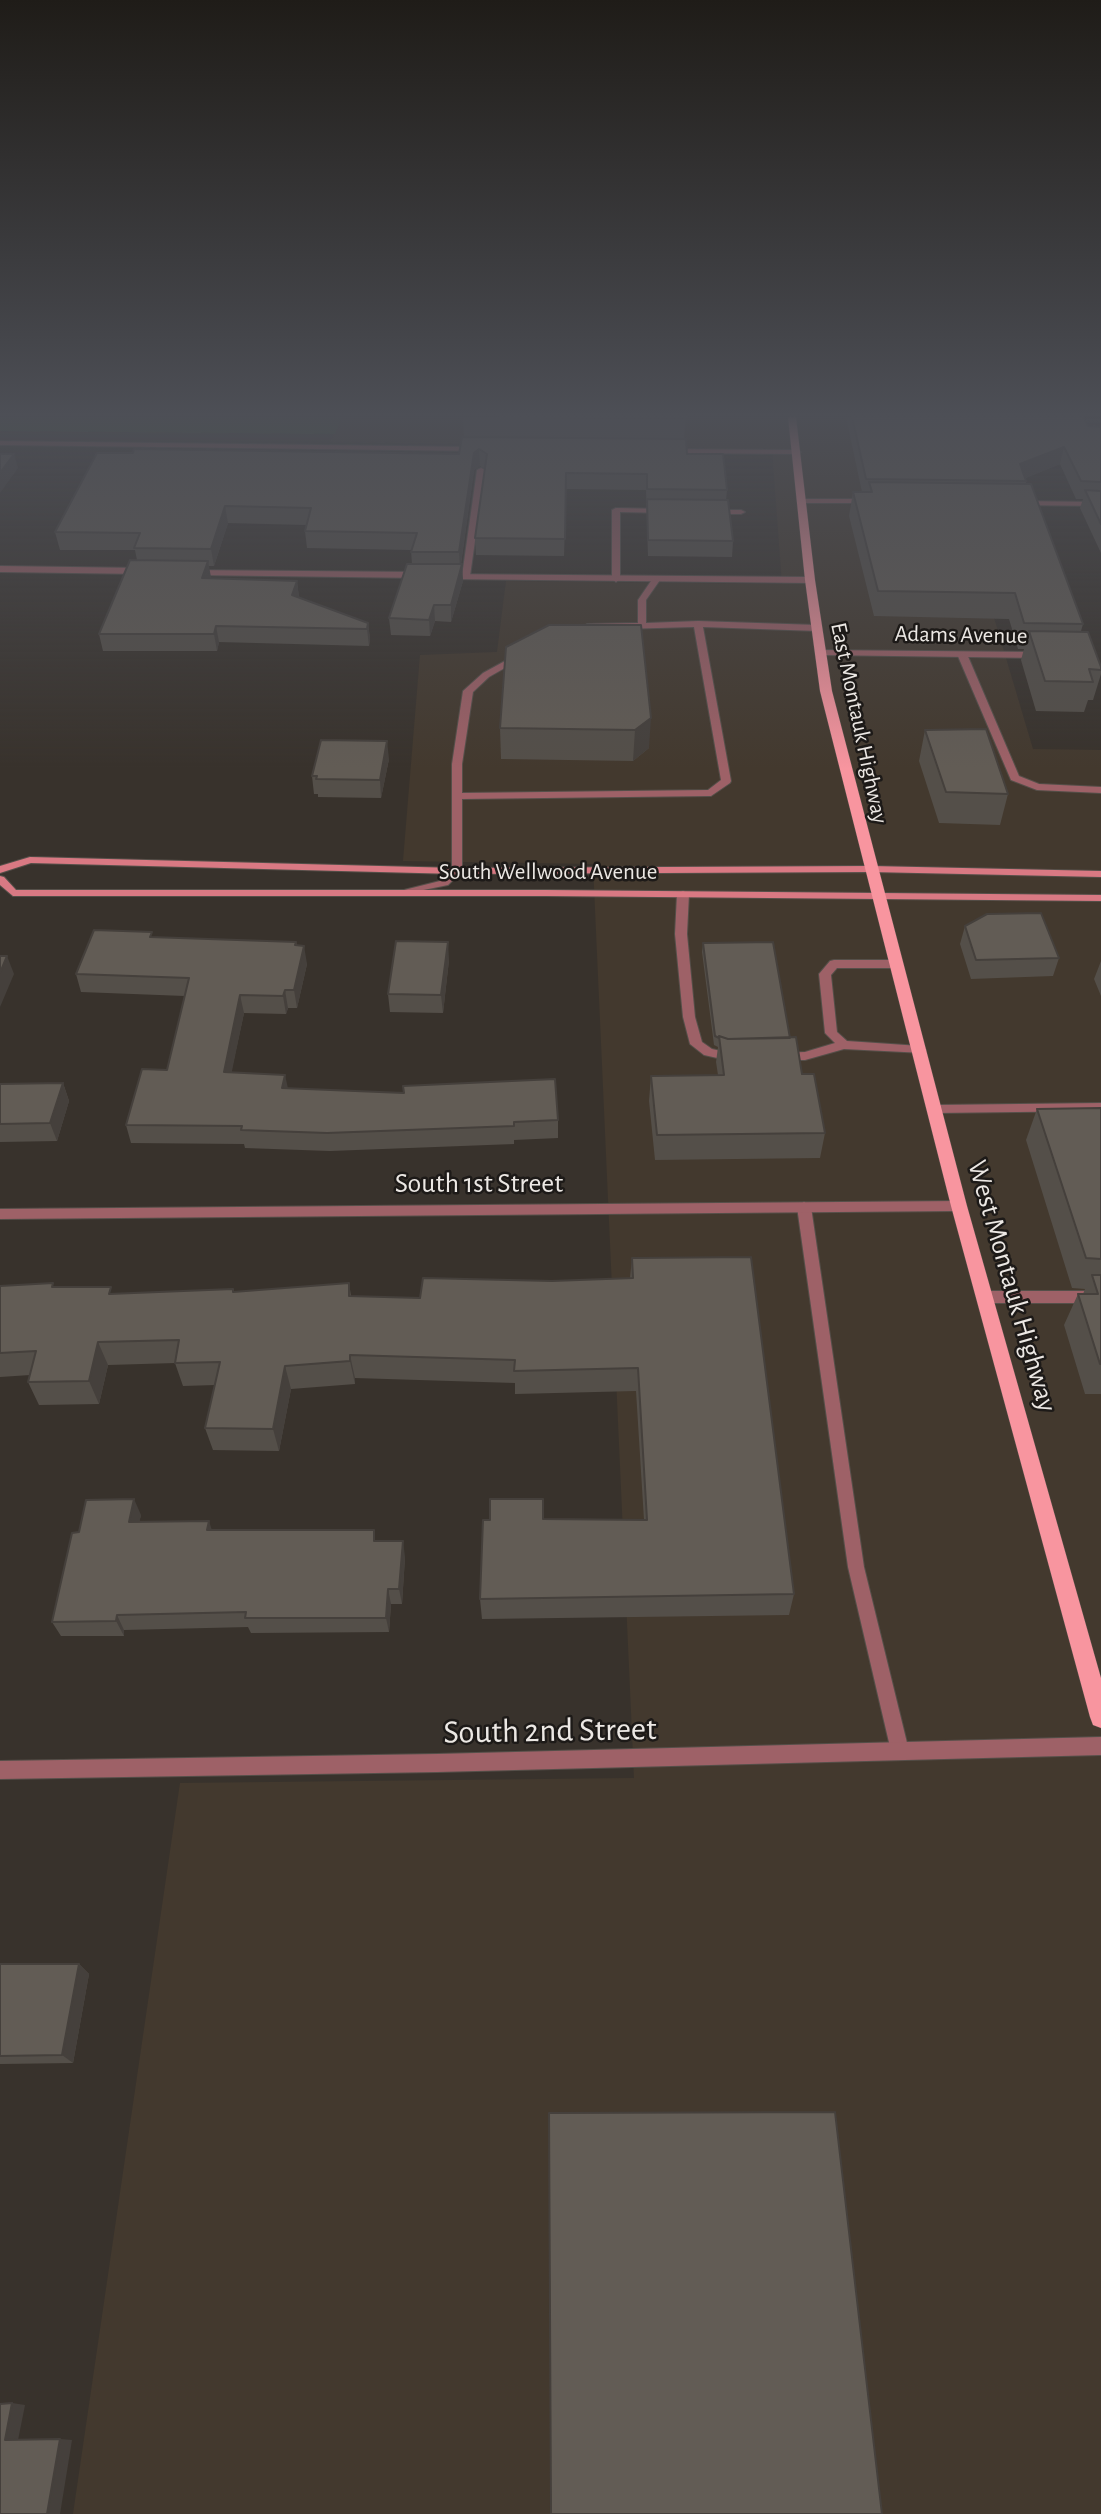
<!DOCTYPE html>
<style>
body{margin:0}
canvas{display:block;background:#38322c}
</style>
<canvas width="1101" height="2514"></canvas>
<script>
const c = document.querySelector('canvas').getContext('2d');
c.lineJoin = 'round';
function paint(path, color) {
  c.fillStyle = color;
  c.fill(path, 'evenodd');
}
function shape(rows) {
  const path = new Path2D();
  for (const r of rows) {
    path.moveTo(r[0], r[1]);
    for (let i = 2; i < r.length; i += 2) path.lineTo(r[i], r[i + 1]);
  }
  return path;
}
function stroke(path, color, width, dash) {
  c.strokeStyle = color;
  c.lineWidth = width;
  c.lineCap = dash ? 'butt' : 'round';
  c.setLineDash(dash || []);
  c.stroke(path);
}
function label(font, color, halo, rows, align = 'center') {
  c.font = font + ' "Alegreya Sans",sans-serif';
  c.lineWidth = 5;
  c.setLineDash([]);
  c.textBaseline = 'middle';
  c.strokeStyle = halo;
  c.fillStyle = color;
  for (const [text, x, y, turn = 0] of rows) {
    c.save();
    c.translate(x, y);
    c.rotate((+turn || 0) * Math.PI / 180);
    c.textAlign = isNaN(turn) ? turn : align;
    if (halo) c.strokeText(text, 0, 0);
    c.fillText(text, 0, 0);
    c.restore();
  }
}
paint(shape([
 [342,417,950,417,981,574,1033,749,1101,750,1101,2514,73,2514,180,1783,634,1778,593,864,403,861,420,655,497,652,506,581,782,584,772,449,330,442]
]), '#43392e');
paint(shape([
 [0,417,342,417,335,434,0,431]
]), '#325c2e');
const lane = shape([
 [481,468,485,470,470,576,466,579,462,576,477,470,481,468],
 [616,508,665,509,669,511,665,513,620,512,620,579,616,582,612,579,612,510,616,508],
 [710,510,741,510,745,512,741,514,713,514,709,512,710,510],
 [656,577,660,580,646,600,646,623,698,621,817,625,821,628,817,631,703,627,731,781,730,783,711,796,462,799,462,871,448,885,404,894,404,890,440,881,452,870,452,764,463,691,483,673,516,655,524,657,489,677,473,692,462,764,462,793,708,790,721,780,694,627,587,630,583,627,587,624,638,623,638,600,653,578,656,577],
 [959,652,967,654,1019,776,1039,784,1101,787,1101,793,1037,790,1011,780,957,654,959,652],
 [683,891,689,894,687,934,695,1017,702,1042,712,1049,739,1055,741,1058,739,1061,735,1062,704,1055,690,1044,683,1017,675,934,677,894,683,891],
 [834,960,897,960,903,964,897,968,837,968,831,975,837,1032,847,1041,920,1046,926,1050,924,1053,844,1049,805,1060,776,1060,774,1057,776,1054,780,1053,805,1052,835,1043,825,1033,819,974,830,961,834,960],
 [1101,1103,1101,1111,935,1113,929,1109,935,1105,1101,1103],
 [804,1202,811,1207,864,1567,909,1751,906,1757,900,1760,894,1757,891,1751,848,1567,797,1207,804,1202],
 [985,1291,1101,1291,1101,1303,985,1303,980,1301,978,1297,980,1293,985,1291]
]);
const street = shape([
 [0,441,478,447,482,449,478,451,0,445,0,441],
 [667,449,797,450,801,452,797,454,670,453,667,453,667,449],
 [798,499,869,499,873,501,869,503,801,503,797,501,798,499],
 [1019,501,1101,502,1101,506,1016,505,1016,501,1019,501],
 [0,566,142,568,146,571,142,574,0,572,0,566],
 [187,570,422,572,426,575,422,578,190,575,186,572,187,570],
 [443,574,810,577,814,580,810,583,446,579,442,576,443,574],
 [817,650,1039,652,1044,655,1039,658,820,655,817,654,817,650],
 [959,1201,966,1206,959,1211,0,1219,0,1209,959,1201],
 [1101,1737,1101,1755,437,1772,0,1779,0,1761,437,1754,1101,1737]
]);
const secondary = shape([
 [30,857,457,868,871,866,1101,871,1101,877,871,872,457,874,31,863,0,873,0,866,30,857],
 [0,876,4,877,16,890,546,890,1101,895,1101,901,546,896,13,896,0,885,0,876]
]);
const primary = shape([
 [788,417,796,417,815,580,832,691,967,1206,1101,1678,1101,1728,1093,1725,1090,1717,951,1206,820,691,805,580,788,417]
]);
stroke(lane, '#554f49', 2);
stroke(street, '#554f49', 2);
stroke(secondary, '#554f49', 2);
stroke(primary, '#554f49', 1);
paint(lane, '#9e6167');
paint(street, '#9e6167');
paint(secondary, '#d97983');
paint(primary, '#f8959f');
paint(shape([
 [463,417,686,417,684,439,687,454,727,490,726,500,733,541,732,557,648,556,646,490,566,489,564,556,476,555,475,538,485,469,480,466,474,470,461,564,463,581,451,622,435,621,430,636,391,635,389,618,412,564,411,550,307,548,305,531,307,525,228,523,214,566,208,566,210,578,297,581,299,598,368,623,370,639,369,646,219,642,217,651,103,651,99,634,137,560,135,550,60,550,55,532,459,454,464,437],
 [846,417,1083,417,1088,426,1101,427,1101,553,1080,508,1083,499,1076,499,1060,464,1025,478,1026,483,1083,624,1081,631,1101,667,1101,674,1093,700,1088,700,1084,712,1036,711,1021,660,1024,649,1018,649,1009,619,874,616,849,516,853,492,862,492],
 [549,625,649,748,633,761,501,759,500,728],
 [925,730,1008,794,1000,825,939,823,919,761],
 [389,759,381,798,318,797,318,794,314,794,312,776],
 [965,926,1059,958,1053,976,971,979,960,944],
 [154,937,296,942,297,945,307,964,297,1008,288,1008,286,1014,244,1013,231,1073,288,1088,558,1120,558,1138,514,1140,514,1144,330,1151,245,1148,244,1144,131,1143,126,1125,167,1070,185,996,81,992,76,974],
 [703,943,790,1038,802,1074,825,1133,820,1158,655,1160,649,1101,651,1076,718,1075,716,1062,718,1047,714,1045,702,952],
 [449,960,443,1013,390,1012,388,994],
 [1101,961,1101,996,1094,979],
 [63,1083,69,1101,57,1141,0,1142,0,1084],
 [1101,1108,1101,1394,1085,1394,1064,1325,1078,1294,1083,1294,1085,1289,1072,1288,1026,1140,1037,1109],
 [632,1258,794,1594,789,1615,482,1619,480,1599,543,1519,644,1520,636,1391,515,1394,515,1383,355,1378,355,1384,291,1389,279,1451,213,1450,205,1428,215,1385,183,1386,175,1363,108,1365,99,1404,39,1405,28,1382,30,1375,0,1377,0,1286,55,1287,114,1294,234,1292,349,1283,351,1296,420,1298,552,1281,630,1278],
 [141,1515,139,1522,212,1530,377,1541,405,1557,402,1604,391,1604,389,1632,251,1633,248,1627,124,1630,124,1636,61,1636,52,1622,79,1532],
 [0,1964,79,1964,89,1974,73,2063,0,2064]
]), '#544f49');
paint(shape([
 [1064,447,1060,464,1019,481,1020,464],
 [479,449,480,466,474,470,460,570,459,552,474,453],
 [14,454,18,468,0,493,0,473],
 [225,506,228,523,214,566,211,549],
 [208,561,211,577,205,595,202,578],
 [462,564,463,581,451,622,451,605],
 [297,581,299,598,292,595],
 [434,605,435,621,430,636,429,620],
 [368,623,370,639,369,646,367,629],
 [216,626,219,642,217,651,214,634],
 [651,718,649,748,633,761,635,730],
 [387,741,389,759,381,798,380,780],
 [448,942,449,960,443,1013,441,995],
 [304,946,307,964,297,1008,294,990],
 [7,956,14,974,0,1007,0,973],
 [285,990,288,1008,286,1014,283,996],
 [240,995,244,1013,228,1090,224,1072],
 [285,1075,289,1093,282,1088],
 [63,1083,69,1101,57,1141,50,1123],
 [98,1342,108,1365,99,1404,89,1381],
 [350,1355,355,1378,355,1384,350,1361],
 [285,1366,291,1389,279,1451,273,1429],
 [134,1499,141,1515,136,1538,129,1522],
 [209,1521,214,1537,207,1530],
 [403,1541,405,1557,402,1604,399,1589],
 [388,1589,391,1604,389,1632,386,1618],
 [117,1615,124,1630,124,1636,116,1621],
 [79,1964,89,1974,73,2063,62,2055],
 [12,2403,25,2405,18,2440,5,2440],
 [60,2439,72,2440,60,2514,47,2514]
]), '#45403c');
const building = shape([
 [500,417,686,417,686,419,500,417],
 [852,417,1083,417,1088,426,1101,427,1101,482,1081,481,1064,447,1020,464,1026,481,866,479,852,417],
 [462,437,686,439,687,454,723,454,727,490,647,489,647,474,566,473,565,539,475,538,487,454,479,449,474,453,459,552,411,552,417,533,305,531,311,508,225,506,211,549,134,548,140,533,55,532,97,453,133,453,134,449,459,454,462,437],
 [0,454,14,454,0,473,0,454],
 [869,482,1031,484,1083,624,1024,623,1015,593,878,591,853,492,872,492,869,482],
 [1085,490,1101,491,1101,524,1085,490],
 [647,499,728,500,733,541,648,540,647,499],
 [130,560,208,561,202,578,297,581,292,595,368,623,367,629,216,626,214,634,99,634,130,560],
 [407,564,462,564,451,605,434,605,429,620,389,618,407,564],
 [549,625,641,625,651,718,635,730,500,728,506,647,549,625],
 [1029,631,1088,632,1101,667,1101,670,1089,669,1093,682,1045,681,1029,631],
 [986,729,1008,794,946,792,925,730,986,729],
 [321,740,387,741,380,780,316,779,317,776,312,776,321,740],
 [1041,913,1059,958,976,960,965,926,987,914,1041,913],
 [94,930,152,932,150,937,296,942,295,945,304,946,294,990,285,990,283,996,240,995,224,1072,285,1075,282,1088,404,1093,403,1086,555,1079,558,1120,514,1122,514,1126,327,1133,241,1130,242,1126,126,1125,142,1069,167,1070,189,978,76,974,94,930],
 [396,941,448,942,441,995,388,994,396,941],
 [773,942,790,1038,728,1039,719,1036,719,1038,715,1036,703,943,773,942],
 [0,956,7,956,0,973,0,956],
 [719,1036,728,1039,796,1037,802,1074,814,1074,825,1133,657,1135,651,1076,724,1075,719,1036],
 [63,1083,50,1123,0,1124,0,1084,63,1083],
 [1101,1108,1101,1259,1086,1258,1037,1109,1101,1108],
 [751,1257,794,1594,480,1599,483,1520,490,1520,490,1499,543,1499,543,1519,647,1520,638,1368,514,1371,515,1360,350,1355,350,1361,285,1366,273,1429,205,1428,220,1362,175,1363,179,1340,98,1342,89,1381,28,1382,36,1351,0,1353,0,1286,53,1283,52,1287,111,1287,109,1294,233,1289,233,1292,349,1283,349,1296,420,1298,423,1278,552,1281,633,1278,632,1258,751,1257],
 [1092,1275,1101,1275,1101,1364,1100,1364,1078,1294,1098,1294,1092,1275],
 [134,1499,129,1522,209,1521,207,1530,374,1530,374,1541,403,1541,399,1589,388,1589,386,1618,245,1618,246,1612,117,1615,116,1621,52,1622,72,1533,79,1532,86,1500,134,1499],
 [0,1964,79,1964,62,2055,0,2056,0,1964],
 [835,2112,882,2514,551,2514,549,2113,835,2112],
 [12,2403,5,2440,60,2439,47,2514,0,2514,0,2404,12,2403]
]);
paint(building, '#625c55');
stroke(building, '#45403c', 2);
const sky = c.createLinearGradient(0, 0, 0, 769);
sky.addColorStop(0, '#1f1c18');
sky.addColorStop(0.54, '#4d4f56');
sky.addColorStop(1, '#4d4f5600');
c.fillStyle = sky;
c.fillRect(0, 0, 1101, 769);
label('23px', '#ece8e4', '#1d1a18', [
 ["Adams Avenue",961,635,1],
 ["East Montauk Highway",859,723,78],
 ["South Wellwood Avenue",548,872]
]);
label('28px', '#ece8e4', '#1d1a18', [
 ["South 1st Street",479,1184],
 ["West Montauk Highway",1012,1286,74]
]);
label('33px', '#ece8e4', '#1d1a18', [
 ["South 2nd Street",550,1731,-1]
]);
</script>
